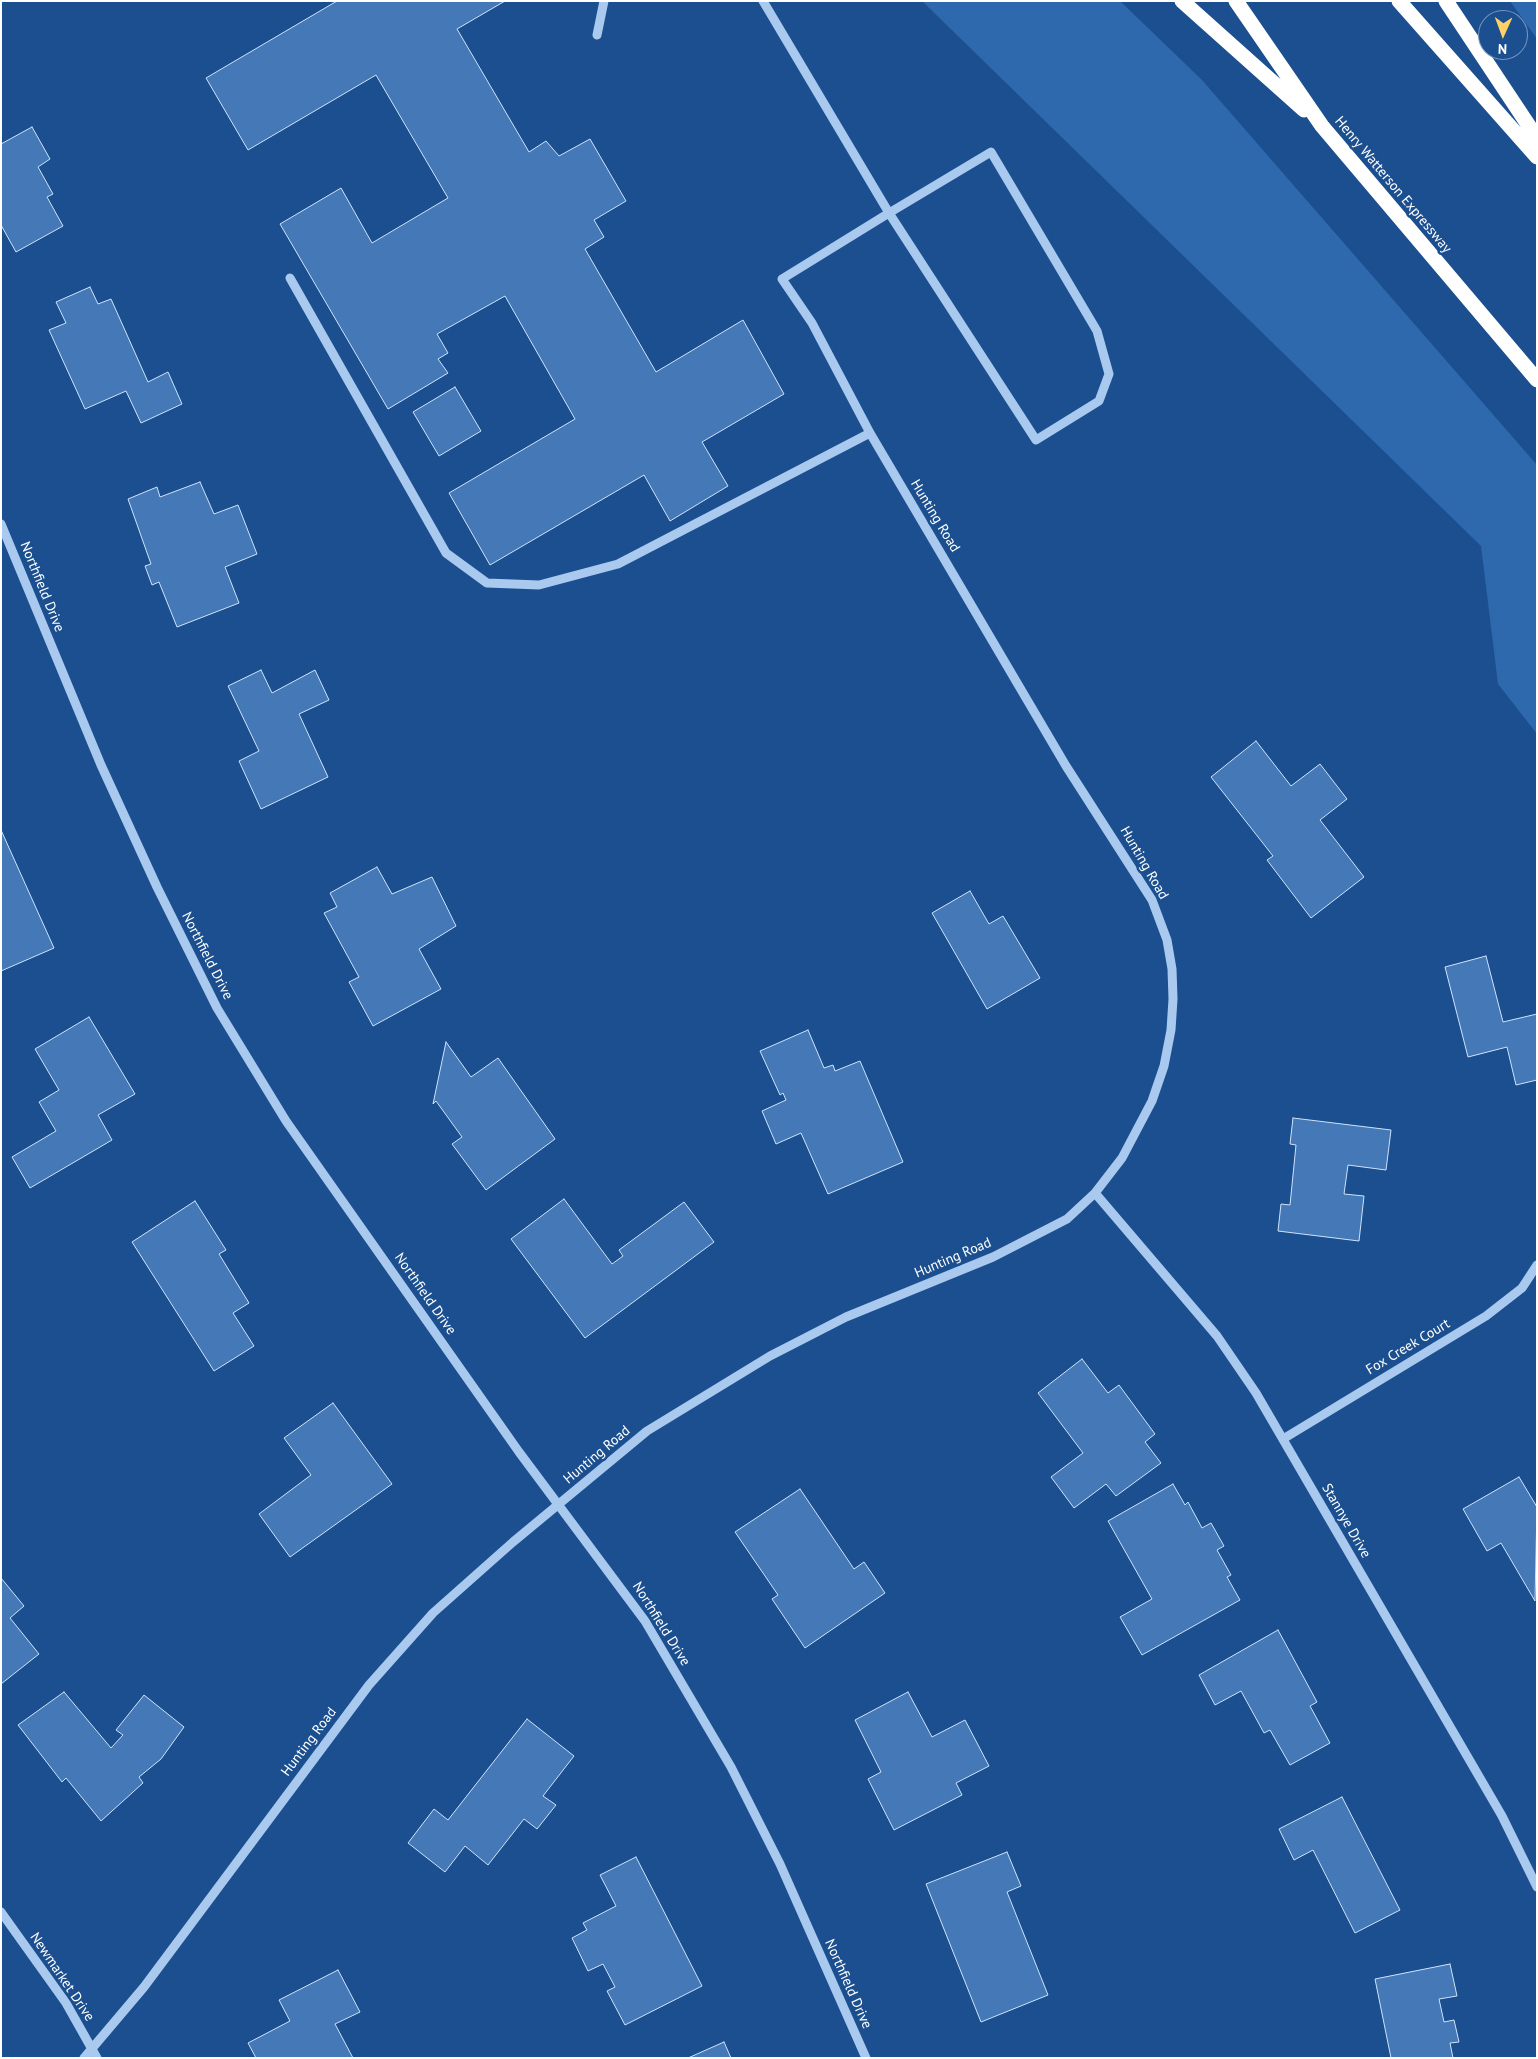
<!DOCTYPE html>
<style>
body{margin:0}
#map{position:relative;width:1538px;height:2059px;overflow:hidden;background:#1b4f8f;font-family:"PT Sans",sans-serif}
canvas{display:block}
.frame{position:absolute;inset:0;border:2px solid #fff;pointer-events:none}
.north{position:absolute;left:1478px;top:10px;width:50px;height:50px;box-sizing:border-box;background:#1b4f8f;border:1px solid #7695bc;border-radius:50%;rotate:182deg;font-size:14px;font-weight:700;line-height:20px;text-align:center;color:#fff}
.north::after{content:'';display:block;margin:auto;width:18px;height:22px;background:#ffd166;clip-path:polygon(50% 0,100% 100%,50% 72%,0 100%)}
</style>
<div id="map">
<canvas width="1538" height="2059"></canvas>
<div class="frame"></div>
<div class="north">N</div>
</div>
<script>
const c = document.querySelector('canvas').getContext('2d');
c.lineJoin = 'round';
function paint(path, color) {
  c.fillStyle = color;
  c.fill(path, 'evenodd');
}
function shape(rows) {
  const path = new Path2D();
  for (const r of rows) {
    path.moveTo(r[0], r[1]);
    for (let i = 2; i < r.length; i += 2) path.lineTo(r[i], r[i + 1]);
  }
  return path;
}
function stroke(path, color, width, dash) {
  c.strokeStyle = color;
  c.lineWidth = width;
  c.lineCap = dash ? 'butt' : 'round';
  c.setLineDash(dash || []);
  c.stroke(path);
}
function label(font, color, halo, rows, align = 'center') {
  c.font = font + ' "PT Sans",sans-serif';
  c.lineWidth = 5;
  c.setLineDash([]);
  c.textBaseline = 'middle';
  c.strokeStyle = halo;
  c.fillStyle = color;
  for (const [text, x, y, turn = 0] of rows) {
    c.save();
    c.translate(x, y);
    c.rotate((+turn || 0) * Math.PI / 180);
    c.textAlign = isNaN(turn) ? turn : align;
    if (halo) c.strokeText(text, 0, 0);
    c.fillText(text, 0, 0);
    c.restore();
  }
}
paint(shape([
 [922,1,1120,1,1202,80,1537,465,1537,734,1498,684,1481,546],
 [1510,1,1537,1,1537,39]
]), '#2e69ad');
const building = shape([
 [337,1,505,1,457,29,529,152,546,141,559,156,590,139,626,201,594,220,604,237,585,249,656,372,743,320,784,394,702,442,728,486,670,521,644,475,490,565,449,493,575,419,505,296,437,334,448,353,438,359,448,373,388,409,280,224,341,188,372,243,448,198,376,75,248,150,206,78,337,1],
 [32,127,50,159,38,167,53,194,47,197,63,226,16,252,1,225,1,144,32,127],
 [90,287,98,304,111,299,148,382,168,372,182,404,141,423,126,391,85,409,49,330,66,323,56,302,90,287],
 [455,387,481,431,439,456,413,412,455,387],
 [200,482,214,514,238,505,257,554,225,567,239,603,177,627,159,582,152,585,145,566,151,564,128,499,157,487,160,497,200,482],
 [261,670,272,693,315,670,329,700,299,714,328,777,261,809,239,761,259,751,228,686,261,670],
 [1256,741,1291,786,1320,764,1347,799,1320,820,1364,877,1311,918,1267,860,1273,856,1211,777,1256,741],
 [1,830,54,948,1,971,1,830],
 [377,867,392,894,432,877,456,926,419,949,441,989,373,1026,349,982,359,977,324,913,337,907,330,893,377,867],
 [970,891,989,924,1003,916,1040,978,987,1009,932,913,970,891],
 [1486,956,1503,1022,1537,1014,1537,1080,1516,1085,1507,1047,1468,1057,1445,967,1486,956],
 [89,1017,135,1094,98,1115,112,1140,30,1188,12,1157,56,1131,39,1102,59,1090,35,1049,89,1017],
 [808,1030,824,1068,833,1065,835,1071,860,1061,903,1162,828,1194,801,1133,776,1144,762,1111,786,1100,783,1093,780,1095,760,1051,808,1030],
 [446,1042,471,1077,498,1058,555,1139,486,1190,452,1144,462,1137,436,1101,433,1104,446,1042],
 [1293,1118,1391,1130,1386,1170,1348,1165,1344,1194,1364,1196,1359,1241,1278,1231,1281,1204,1290,1205,1296,1145,1290,1144,1293,1118],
 [564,1199,612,1264,623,1256,619,1250,684,1202,714,1242,585,1338,511,1239,564,1199],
 [195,1201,226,1250,219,1254,249,1303,233,1313,254,1346,214,1371,132,1242,195,1201],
 [1082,1359,1108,1393,1119,1385,1155,1434,1145,1442,1161,1463,1116,1496,1106,1484,1074,1508,1051,1477,1083,1453,1038,1393,1082,1359],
 [333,1403,392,1484,290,1557,259,1514,311,1475,284,1438,333,1403],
 [1519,1477,1537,1507,1535,1601,1501,1543,1487,1551,1463,1509,1519,1477],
 [1173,1484,1185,1505,1188,1502,1202,1528,1211,1523,1224,1546,1217,1550,1231,1575,1227,1577,1240,1600,1142,1655,1120,1617,1152,1599,1108,1521,1173,1484],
 [800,1489,854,1569,864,1562,885,1593,805,1648,772,1599,778,1595,735,1532,800,1489],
 [1,1578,24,1606,10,1618,39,1654,1,1684,1,1578],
 [1278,1630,1317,1702,1310,1706,1330,1743,1290,1765,1270,1730,1264,1733,1241,1691,1215,1705,1199,1675,1278,1630],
 [64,1692,111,1748,123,1735,116,1730,144,1695,184,1727,161,1759,139,1777,143,1783,101,1821,66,1778,62,1782,18,1725,64,1692],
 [908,1692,932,1737,965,1720,989,1766,956,1783,962,1795,894,1830,868,1779,881,1772,855,1720,908,1692],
 [527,1719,574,1756,543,1796,556,1805,537,1829,524,1819,488,1865,465,1846,445,1872,408,1843,434,1809,448,1820,527,1719],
 [1342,1797,1400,1910,1355,1933,1313,1850,1294,1860,1279,1829,1342,1797],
 [1007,1852,1021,1886,1007,1892,1048,1995,981,2022,926,1884,1007,1852],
 [636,1857,702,1986,625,2025,607,1991,615,1987,603,1964,588,1971,572,1938,587,1930,583,1923,616,1906,600,1875,636,1857],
 [1450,1964,1457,1996,1439,1999,1444,2022,1454,2020,1459,2042,1450,2043,1453,2058,1391,2058,1375,1979,1450,1964],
 [338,1970,360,2012,335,2024,353,2058,256,2058,248,2043,290,2021,279,2000,338,1970],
 [724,2042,731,2058,688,2058,724,2042]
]);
paint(building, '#4478b7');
stroke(building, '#cfe3fa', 1);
stroke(shape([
 [597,35,604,1],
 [290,278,446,553,487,583,539,585,618,564,870,433],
 [1,524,101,765,157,887,217,1008,286,1121,519,1452,645,1621,731,1767,780,1864,866,2058],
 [1095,1193,1217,1336,1256,1393,1502,1816,1537,1887],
 [1283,1439,1486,1316,1522,1288,1537,1265],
 [1,1912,66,2003,97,2058],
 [84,2058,144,1987,369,1685,433,1613,513,1542,647,1431,770,1356,846,1317,993,1257,1067,1219,1095,1193,1122,1158,1152,1101,1164,1066,1171,1030,1173,999,1172,969,1167,940,1152,900,1066,766,870,433,812,323,782,279,889,213,1036,440,1099,401,1109,374,1097,331,991,152,889,213,763,1]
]), '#a9c9ee', 9);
stroke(shape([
 [1182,1,1304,110],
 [1236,1,1322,126,1537,380],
 [1399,1,1537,157],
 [1446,1,1537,138]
]), '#fff', 15);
label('14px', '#fff', '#1b4f8f', [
 ["Henry Watterson Expressway",1393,185,50],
 ["Hunting Road",935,516,59],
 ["Northfield Drive",42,587,68],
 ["Hunting Road",1144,863,60],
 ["Northfield Drive",207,956,63],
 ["Hunting Road",953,1258,-23],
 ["Northfield Drive",425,1294,55],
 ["Fox Creek Court",1408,1347,-31],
 ["Hunting Road",597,1455,-40],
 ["Stannye Drive",1346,1521,60],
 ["Northfield Drive",661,1624,58],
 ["Hunting Road",309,1742,-53],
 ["Newmarket Drive",62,1977,56],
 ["Northfield Drive",848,1984,66]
]);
</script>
